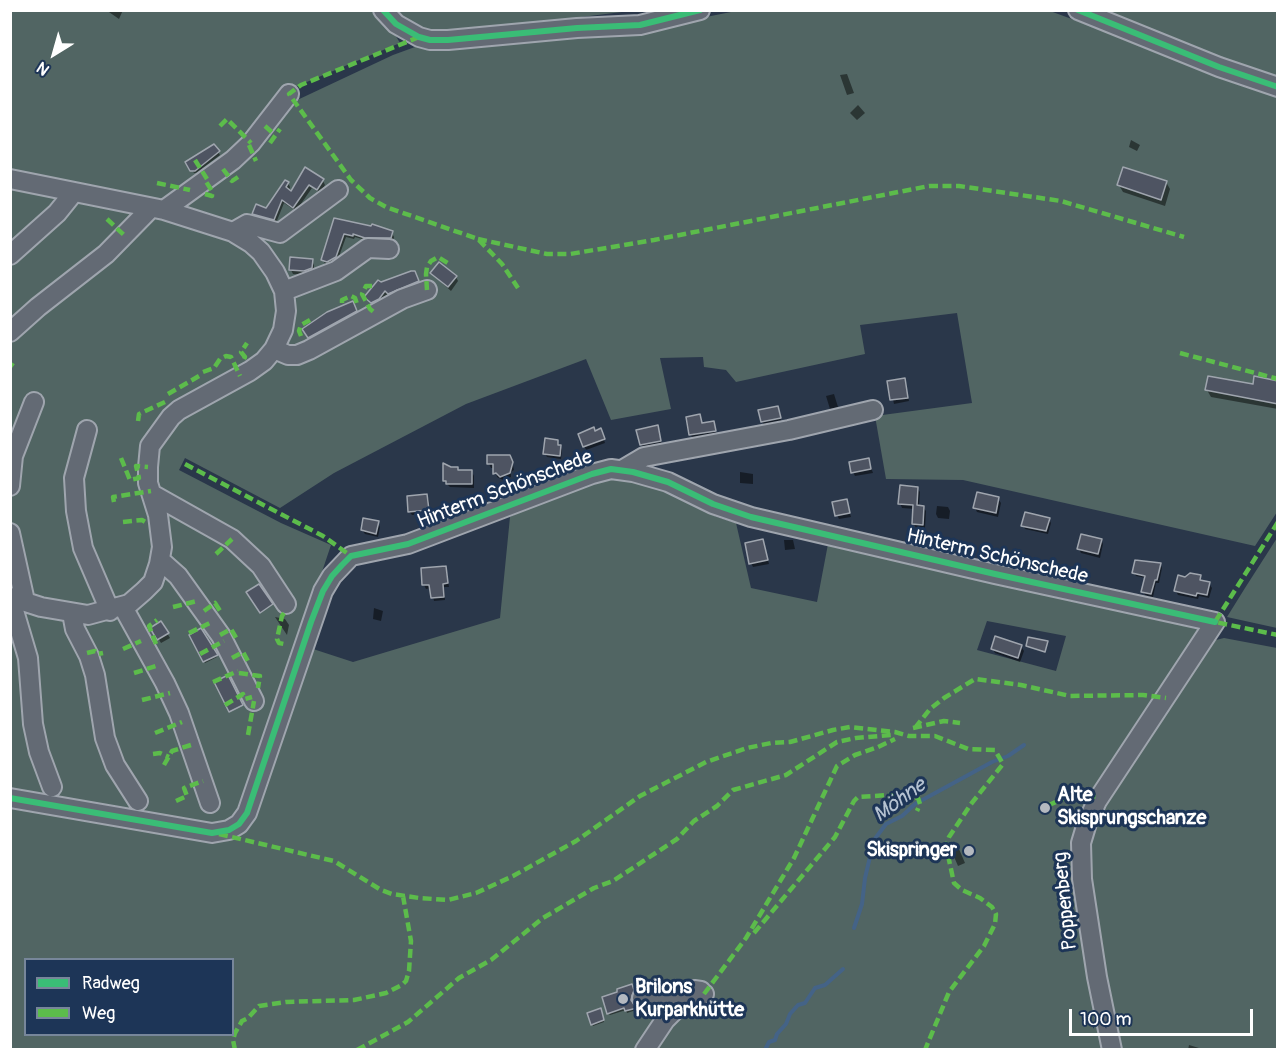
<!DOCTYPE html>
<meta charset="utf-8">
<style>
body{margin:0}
#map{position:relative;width:1288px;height:1060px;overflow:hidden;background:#2a374a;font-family:Pangolin,sans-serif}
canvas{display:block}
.frame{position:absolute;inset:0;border:12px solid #fff;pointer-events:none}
.legend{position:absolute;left:24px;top:958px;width:210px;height:78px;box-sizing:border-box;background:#1d3557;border:2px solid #77869a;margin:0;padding:8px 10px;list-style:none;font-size:18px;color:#fff}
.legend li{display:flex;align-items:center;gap:12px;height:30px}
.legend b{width:30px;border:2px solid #77869a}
.north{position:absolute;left:24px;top:24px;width:60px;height:60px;-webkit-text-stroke:4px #1d3557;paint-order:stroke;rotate:217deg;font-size:16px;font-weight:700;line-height:24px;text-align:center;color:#fff}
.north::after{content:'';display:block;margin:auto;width:21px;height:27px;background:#fff;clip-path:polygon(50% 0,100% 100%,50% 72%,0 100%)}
.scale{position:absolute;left:1069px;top:1009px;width:184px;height:27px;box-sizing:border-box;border:3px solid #fff;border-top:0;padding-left:8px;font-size:18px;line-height:21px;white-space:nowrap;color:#fff;-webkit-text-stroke:4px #1d3557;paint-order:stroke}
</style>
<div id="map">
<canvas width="1288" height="1060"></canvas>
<div class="frame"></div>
<ul class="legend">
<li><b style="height:8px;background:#3abd76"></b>Radweg</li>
<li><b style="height:8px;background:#5cbc4b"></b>Weg</li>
</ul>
<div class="north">N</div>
<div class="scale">100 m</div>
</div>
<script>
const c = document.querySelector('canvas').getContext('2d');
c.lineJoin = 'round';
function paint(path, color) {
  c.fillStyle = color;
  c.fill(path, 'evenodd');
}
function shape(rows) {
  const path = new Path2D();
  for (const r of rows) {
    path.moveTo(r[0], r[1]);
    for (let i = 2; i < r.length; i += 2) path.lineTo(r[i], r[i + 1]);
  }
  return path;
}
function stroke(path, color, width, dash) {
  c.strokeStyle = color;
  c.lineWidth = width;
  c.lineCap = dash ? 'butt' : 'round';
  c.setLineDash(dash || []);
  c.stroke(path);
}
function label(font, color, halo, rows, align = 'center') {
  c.font = font + ' Pangolin,sans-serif';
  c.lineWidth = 6;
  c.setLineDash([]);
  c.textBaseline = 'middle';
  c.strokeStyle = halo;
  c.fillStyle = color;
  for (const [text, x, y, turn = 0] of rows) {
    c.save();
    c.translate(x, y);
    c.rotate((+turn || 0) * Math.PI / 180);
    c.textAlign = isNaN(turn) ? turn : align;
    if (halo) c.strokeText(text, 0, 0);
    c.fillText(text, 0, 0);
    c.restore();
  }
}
paint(shape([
 [741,10,1050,11,1232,78,1277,92,1277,512,1255,546,963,480,886,479,875,416,972,403,957,313,860,325,865,354,736,382,726,370,704,367,703,357,660,358,671,409,611,420,586,359,466,404,334,473,280,508,185,458,179,470,281,523,331,545,240,815,226,827,11,790,11,11,381,11,400,43,290,89,293,102,393,55,415,47,503,40,606,37],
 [392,11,630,11,452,33,419,28,398,17],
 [1094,11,1277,11,1277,82],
 [622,478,653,485,717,517,736,523,751,588,817,602,828,544,1207,629,1083,822,1107,1049,11,1049,10,803,236,831,310,648,353,662,500,618,510,517,562,491,589,483],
 [987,621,1066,636,1056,671,977,650],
 [26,960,232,960,232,1034,26,1034],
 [1277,538,1277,628,1227,617,1245,588],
 [1224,638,1277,648,1277,1049,1118,1050,1086,878,1091,825,1212,641]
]), '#516563');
paint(shape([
 [106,10,123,10,119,19],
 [847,74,854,93,847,95,840,75],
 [858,105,865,113,857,120,850,113],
 [1131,140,1140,145,1137,151,1129,147],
 [214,146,220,155,196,173,194,173,187,162],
 [306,170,323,181,325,185,320,193,312,188,296,211,284,203,276,223,256,218,254,214,266,210,288,183,290,187,289,191,291,193],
 [1166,182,1170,189,1165,206,1123,192,1119,185],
 [335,220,392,233,394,237,393,242,369,241,355,237,354,239,346,237,337,262,330,266,325,264,323,260],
 [312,261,314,265,314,272,307,275,293,274,291,270],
 [432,274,456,277,458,281,451,291],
 [417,277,420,285,391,297,388,294,381,303,374,306,366,297,381,284],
 [355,306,358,315,312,341,304,330],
 [904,380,909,401,894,404,889,382],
 [1278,382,1278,409,1211,397,1207,390],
 [834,394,838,407,830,409,826,396],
 [779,411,781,421,764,425,762,422],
 [713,423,717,435,693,439,691,435,702,425],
 [657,427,662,445,643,448,641,444],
 [602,434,605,443,586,450,580,435],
 [558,441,562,450,561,459,547,457,545,454],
 [489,456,512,460,514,470,511,472,511,477,503,480,497,477,495,468,491,468,489,464],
 [868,459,873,473,855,476,853,472],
 [459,472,472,472,474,476,474,488,450,487,447,484,445,480],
 [740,472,753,474,753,484,740,483],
 [917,488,920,492,919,506,923,507,926,511,925,528,916,528,914,524,915,509,902,508,900,503],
 [427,496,429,500,430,514,412,515,409,511],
 [998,499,1001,503,998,517,977,512,975,508],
 [846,500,851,517,839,519,837,515],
 [937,506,948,507,950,511,949,519,938,518,936,514],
 [1049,519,1051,523,1048,534,1025,529,1023,525],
 [378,523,380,527,378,537,365,534,362,530],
 [784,540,793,540,795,549,785,550],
 [1101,540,1103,544,1100,558,1081,553,1079,549],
 [763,541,769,564,753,567,751,563],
 [1160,564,1162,568,1159,583,1156,583,1153,597,1145,595,1143,591,1146,578,1136,576,1134,573],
 [446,568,449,587,444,587,445,600,434,601,431,588,426,589,424,585],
 [1200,576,1202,582,1209,584,1212,588,1209,598,1199,596,1198,599,1178,595,1175,590,1186,579],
 [374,608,383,611,381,621,373,619],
 [275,617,285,619,289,625,287,635],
 [161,623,170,638,161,643,152,628],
 [201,630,217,657,205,663,191,635],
 [1021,646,1024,651,1020,662,995,653,993,649],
 [959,849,965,863,958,866,952,852],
 [632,986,635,993,631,1003,636,1010,627,1013,626,1010,610,1015,608,1013],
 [601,1012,604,1022,593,1026,589,1014],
 [1189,1045,1199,1048,1200,1050,1188,1050]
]), '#0007');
stroke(shape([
 [854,928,862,904,865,878,874,840,886,824,902,816,915,804,992,762,1008,756,1024,745],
 [765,1050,769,1042,775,1040,777,1034,786,1024,790,1014,798,1005,805,1003,815,988,825,985,843,969]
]), '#446387', 4);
const building = shape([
 [214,144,220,151,195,171,190,171,185,162,214,144],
 [305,167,324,179,317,190,309,185,293,208,282,200,274,220,252,214,256,204,266,208,285,180,289,182,286,187,291,191,305,167],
 [1123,167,1167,181,1161,200,1117,185,1123,167],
 [334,218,371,226,372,224,393,231,391,238,365,238,353,234,353,236,344,234,336,257,327,262,321,260,334,218],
 [290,257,313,259,312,268,304,271,289,270,290,257],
 [439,262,457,276,448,287,430,273,439,262],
 [411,271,415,271,419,281,388,294,385,291,379,299,371,303,364,297,378,280,381,282,411,271],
 [353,301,357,311,308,338,302,329,327,312,353,301],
 [1208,376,1253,384,1254,376,1278,381,1278,404,1205,390,1208,376],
 [905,378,908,398,890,400,887,381,905,378],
 [778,406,781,418,761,422,758,410,778,406],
 [700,414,702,423,714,421,716,431,689,435,686,417,700,414],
 [658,425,661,441,640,445,636,430,658,425],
 [594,427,595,431,601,428,605,439,583,447,578,434,594,427],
 [545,438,558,440,558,445,561,445,560,456,543,454,545,438],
 [487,455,510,455,513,462,510,473,500,477,496,473,493,474,493,464,487,464,487,455],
 [869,458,871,469,851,473,849,462,869,458],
 [443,463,451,467,458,467,458,470,472,470,472,484,446,484,446,481,443,481,443,463],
 [900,485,918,487,917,505,924,506,923,525,912,524,913,505,898,504,900,485],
 [977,492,999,497,996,513,973,508,977,492],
 [427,494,429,510,408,512,407,496,427,494],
 [847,499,850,513,835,516,832,502,847,499],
 [1025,512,1050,518,1046,531,1021,526,1025,512],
 [363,518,379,521,376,534,361,530,363,518],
 [1081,534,1102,539,1098,554,1077,549,1081,534],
 [763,539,768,560,749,564,745,543,763,539],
 [1135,560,1161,563,1157,580,1155,580,1151,594,1141,592,1145,576,1132,573,1135,560],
 [446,566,448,583,443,584,444,597,431,598,429,585,422,585,421,568,446,566],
 [1190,573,1201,575,1200,580,1210,582,1207,595,1197,593,1196,596,1174,591,1178,575,1185,577,1190,573],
 [259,584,273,604,260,613,246,592,259,584],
 [161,621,169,633,157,640,150,628,161,621],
 [201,628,218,655,203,662,189,635,201,628],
 [995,636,1022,645,1018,658,991,649,995,636],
 [1028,637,1048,641,1045,652,1026,646,1028,637],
 [228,675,243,705,229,712,214,682,228,675],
 [632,984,634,990,631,1000,637,1008,625,1011,624,1008,607,1014,602,997,617,992,617,989,632,984],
 [601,1008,604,1020,591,1025,587,1013,601,1008]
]);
paint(building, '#4e5462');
stroke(building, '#9fa5ae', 1.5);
const minor = shape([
 [383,10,396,24,419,37,430,40,448,40,577,28,640,25,700,10],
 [1078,10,1219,67,1278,87],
 [10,179,164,210,233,232,251,243,261,252,275,272,284,291,286,311,283,330,274,349,264,361,250,371,179,410,171,417,150,446,148,467,148,483,158,515,162,547,159,564,153,582,144,591,129,604,88,615,41,607,10,597],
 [164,210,233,160,251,143,289,94],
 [233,232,247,224,280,233,338,190],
 [10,255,57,213,74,192],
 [284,291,336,271,368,248,389,249],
 [10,332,38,307,106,254,151,208],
 [274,349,288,355,297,355,309,350,402,299,427,290],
 [87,430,74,478,76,511,83,548,110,611],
 [622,470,644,457,789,430,873,410],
 [10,486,13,456,34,402],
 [152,494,232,539,261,566,286,604],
 [10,533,25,601],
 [160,560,178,576,221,636,254,701],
 [10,597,28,658,33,724,39,752,52,787],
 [123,607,165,683,179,713,210,803],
 [72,613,75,629,89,656,95,675,105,738,115,765,138,801],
 [10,798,212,833,229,830,239,824,247,813,323,591,332,576,351,556,408,544,592,474,611,469,633,472,668,482,713,504,751,517,995,574,1215,622,1097,801,1087,823,1081,843,1082,879,1097,977,1112,1050],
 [642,998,694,990,701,991],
 [645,1050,665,1020,679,1006,704,994]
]);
stroke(minor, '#9fa5ae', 22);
stroke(minor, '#636a74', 18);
stroke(shape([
 [419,37,301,85,289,94,351,180,370,198,386,207,478,239,502,264,518,288],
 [220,126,227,119,251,143],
 [265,126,275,135],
 [270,143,280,129],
 [249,145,256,161],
 [195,160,207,179],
 [223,169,232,181,238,177],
 [157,183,190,190],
 [205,194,212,196,212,191,205,180],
 [107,219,125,236],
 [478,239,547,254,570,254,654,240,929,186,959,186,1061,201,1184,237],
 [372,286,366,286,362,294,370,309,376,314],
 [427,290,426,274,427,267,431,261,438,257,451,265],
 [342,303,342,300,351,296,355,298,357,304,360,304],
 [301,336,299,331,301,325,310,320],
 [1180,353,1278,379],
 [244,359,245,357,241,352,247,343],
 [10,367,13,363],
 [203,372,214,368,220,359,226,356,231,357,240,376],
 [168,394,199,376],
 [138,421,139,414,165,402],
 [121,458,130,480,139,478,136,466,148,467],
 [185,464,323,536,351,556],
 [114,502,113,497,151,491],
 [123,522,142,520,147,523],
 [1278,522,1215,622,1278,635],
 [216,554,232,539],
 [173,607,197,601],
 [204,611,215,603,222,614],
 [284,613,282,616,277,639,279,643,284,644],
 [189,633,212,622],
 [220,635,231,629,238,641],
 [156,644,149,626,157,620],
 [123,649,141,641],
 [87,653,95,651,98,654,103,653],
 [200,654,224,641],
 [232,658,243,652,249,663],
 [134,673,156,666],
 [239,673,260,676,258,688],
 [213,682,238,671],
 [142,700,170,693],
 [225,705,243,694,245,699,252,697],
 [913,728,944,721,960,723],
 [915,728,930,709,944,698,975,679,1021,685,1070,696,1143,695,1166,698],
 [155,733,182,722],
 [248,735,254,701],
 [153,754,160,753,169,757],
 [164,765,172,751,191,745],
 [176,801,187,796,184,788,203,781],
 [1049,805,1076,793,1100,798],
 [219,834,334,861,381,890,392,894,419,898,448,900,476,893,513,876,576,841,640,796,706,762,747,748,771,743,790,742,833,730,850,727,895,732,909,736,935,736,968,749,995,750,1003,764,971,804,949,837,946,846,954,883,962,890,980,898,992,907,996,914,995,924,984,946,949,992,925,1050],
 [754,933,835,837,854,801,858,797,889,795,918,798,920,804,917,811],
 [704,994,746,938,794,858,837,766,855,755,878,747,895,739],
 [235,1050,233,1040,235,1033,242,1021,248,1018,259,1006,286,1002,354,1000,386,993,402,985,406,981,409,971,411,941,403,896],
 [357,1050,408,1022,459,978,491,960,543,918,594,888,613,881,677,839,694,821,717,806,733,790,786,775,837,742,856,738,891,735]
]), '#5cbc4b', 4.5, [9, 4.5]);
stroke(shape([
 [383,10,396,24,419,37,430,40,448,40,577,28,640,25,700,10],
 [1078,10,1219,67,1278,87],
 [10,798,212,833,229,830,239,824,247,813,311,622,323,591,332,576,342,565,351,556,408,544,592,474,611,469,633,472,668,482,713,504,751,517,995,574,1215,622]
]), '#3abd76', 6);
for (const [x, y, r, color] of [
 [1045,808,6,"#b4b9c0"],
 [969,851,6,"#b4b9c0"],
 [623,999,6,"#b4b9c0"]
]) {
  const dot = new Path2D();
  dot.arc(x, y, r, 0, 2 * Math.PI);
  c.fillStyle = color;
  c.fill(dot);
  stroke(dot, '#1d3557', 2);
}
label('20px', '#fff', '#1d3557', [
 ["Hinterm Schönschede",505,490,-21],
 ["Hinterm Schönschede",997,557,13],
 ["Poppenberg",1066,901,-96]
]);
label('bold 20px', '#fff', '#1d3557', [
 ["Alte",1057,796],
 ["Skisprungschanze",1057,819],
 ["Skispringer",957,851,"right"],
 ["Brilons",635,988],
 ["Kurparkhütte",635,1011]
], 'left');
label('italic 21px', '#b5c2d1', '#1d3557', [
 ["Möhne",900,801,-36]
]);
</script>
